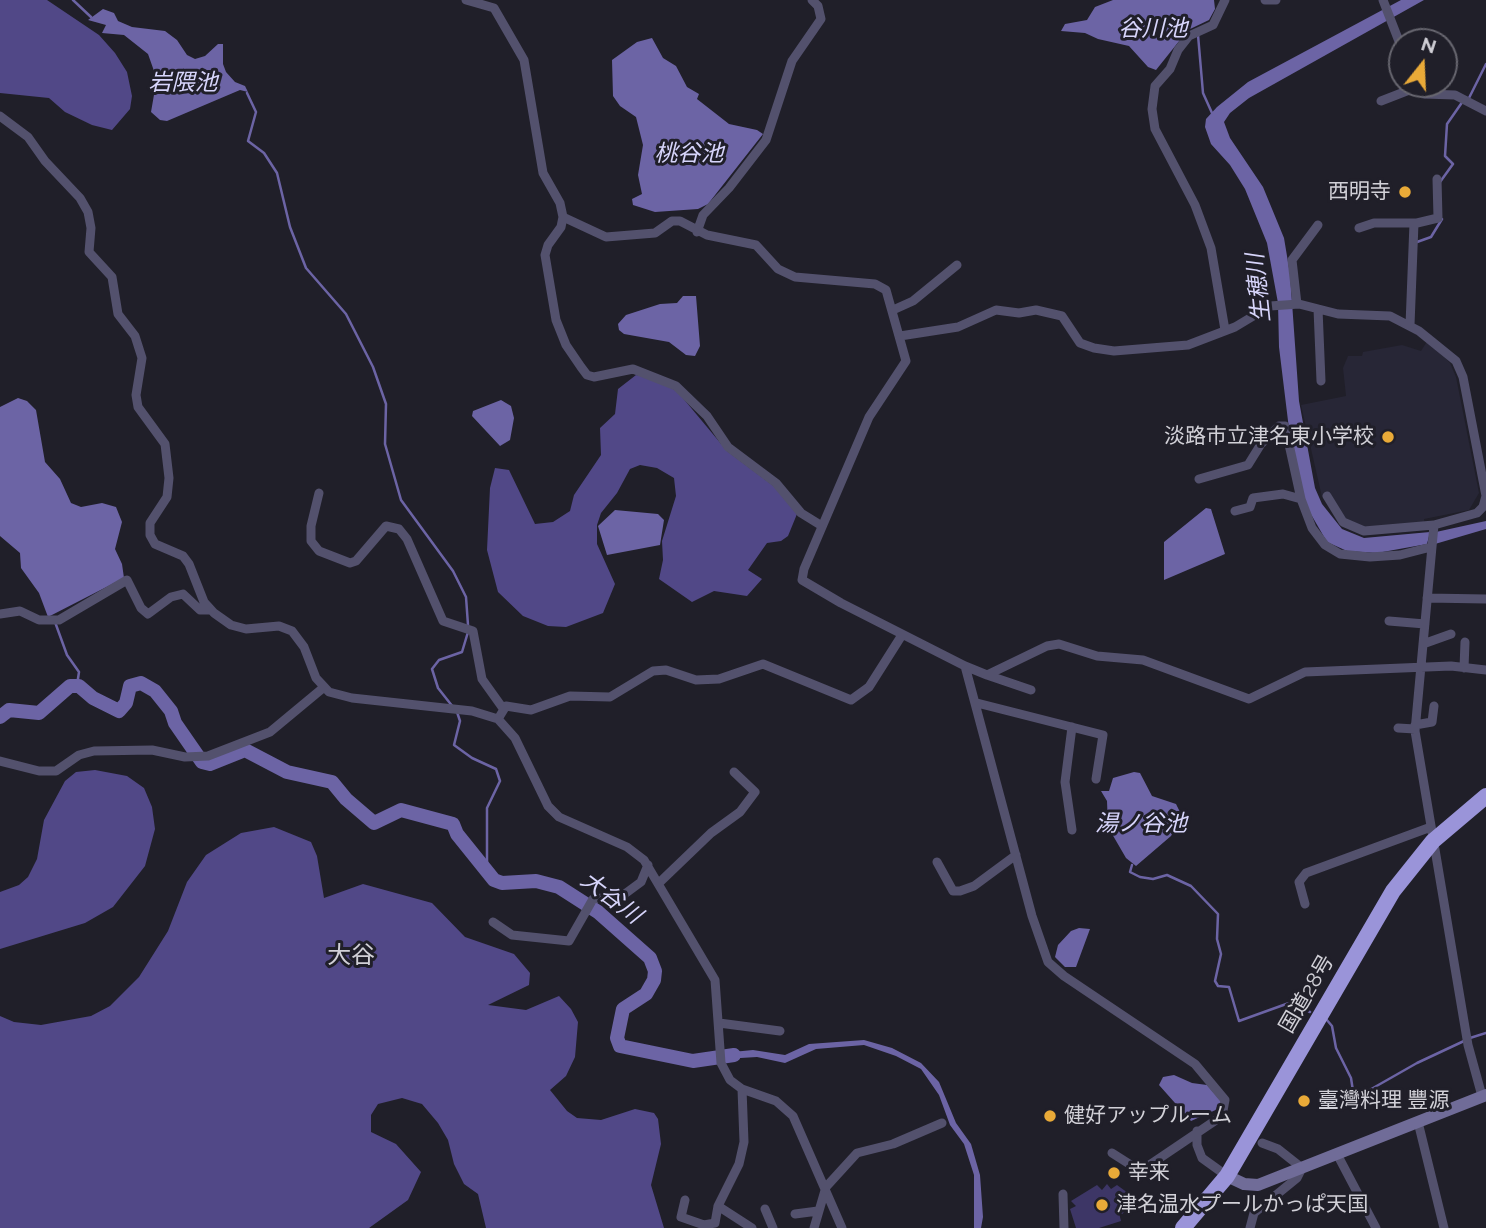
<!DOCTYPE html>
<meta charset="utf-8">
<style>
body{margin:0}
#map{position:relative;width:1486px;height:1228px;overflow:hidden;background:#201f29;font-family:Raleway,sans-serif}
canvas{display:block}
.north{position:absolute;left:1388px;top:28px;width:70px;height:70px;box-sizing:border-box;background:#201f29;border:2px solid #67666f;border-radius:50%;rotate:18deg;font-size:19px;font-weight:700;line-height:28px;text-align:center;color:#d1d0d7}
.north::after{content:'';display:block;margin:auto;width:24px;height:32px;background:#e9aa38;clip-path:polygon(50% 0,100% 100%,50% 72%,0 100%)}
</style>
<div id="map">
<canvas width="1486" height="1228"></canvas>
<div class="north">N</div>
</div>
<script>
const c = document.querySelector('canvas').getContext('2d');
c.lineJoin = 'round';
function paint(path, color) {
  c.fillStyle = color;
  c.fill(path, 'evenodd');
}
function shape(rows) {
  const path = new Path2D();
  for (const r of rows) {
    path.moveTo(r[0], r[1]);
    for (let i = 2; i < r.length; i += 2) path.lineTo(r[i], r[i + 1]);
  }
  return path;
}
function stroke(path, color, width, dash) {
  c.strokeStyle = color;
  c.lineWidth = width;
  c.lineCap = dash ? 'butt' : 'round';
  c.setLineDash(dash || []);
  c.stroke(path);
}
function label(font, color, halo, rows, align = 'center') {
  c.font = font + ' Raleway,"Noto Sans JP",sans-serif';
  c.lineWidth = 6;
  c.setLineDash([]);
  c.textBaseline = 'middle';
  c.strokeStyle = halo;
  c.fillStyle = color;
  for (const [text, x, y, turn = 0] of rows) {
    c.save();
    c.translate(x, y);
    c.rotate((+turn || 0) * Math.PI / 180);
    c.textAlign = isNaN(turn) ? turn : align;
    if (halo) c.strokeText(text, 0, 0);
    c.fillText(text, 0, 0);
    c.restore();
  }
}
paint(shape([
 [1428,340,1450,363,1456,377,1479,493,1469,510,1424,519,1425,524,1377,530,1348,523,1331,496,1322,497,1301,405,1346,396,1343,368,1348,356,1362,356,1363,352,1402,345,1421,351]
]), '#272636');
paint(shape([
 [1107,1184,1111,1189,1117,1185,1128,1193,1126,1195,1131,1207,1122,1214,1119,1213,1121,1221,1099,1228,1076,1228,1070,1209,1076,1206,1071,1201,1097,1185,1102,1190]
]), '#3d3666');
paint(shape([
 [0,0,47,0,99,35,115,53,127,72,132,96,130,109,112,130,92,125,65,112,49,98,0,93],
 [636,375,649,377,677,391,727,451,775,487,797,514,788,536,781,541,767,543,748,570,762,579,747,596,714,591,692,602,659,579,663,560,662,541,676,496,674,478,657,468,640,465,630,469,617,493,601,513,597,525,597,544,615,584,603,613,566,627,548,626,523,616,498,592,487,550,490,488,495,468,509,470,535,524,553,522,570,511,574,495,601,455,600,428,615,414,618,389],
 [95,770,127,776,144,788,152,807,155,829,145,866,113,907,85,923,0,949,0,892,19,885,28,877,37,859,44,820,65,781,76,772],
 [274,827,311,842,317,856,324,898,363,884,432,903,465,937,514,954,530,973,529,985,488,1005,526,1010,559,996,571,1009,578,1022,575,1057,566,1076,550,1090,567,1111,577,1118,601,1120,635,1109,654,1113,658,1119,661,1144,651,1185,664,1228,486,1228,478,1194,464,1184,454,1164,448,1140,438,1123,422,1104,402,1098,378,1104,371,1115,371,1132,396,1144,421,1172,408,1200,369,1228,0,1228,0,1016,14,1022,41,1025,91,1016,110,1006,139,977,168,931,187,882,206,855,241,833]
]), '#514887');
paint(shape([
 [1113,0,1214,0,1215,9,1209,20,1188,30,1156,70,1148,67,1129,46,1098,39,1085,33,1061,31,1065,24,1087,20,1095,7],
 [1401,0,1424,0,1249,98,1230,113,1224,122,1230,138,1263,187,1284,238,1290,274,1299,401,1315,488,1322,504,1342,529,1364,538,1430,532,1427,544,1377,553,1347,551,1327,542,1305,504,1289,429,1279,347,1278,303,1267,243,1245,189,1230,165,1211,144,1205,127,1206,119,1217,107,1248,82],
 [103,9,114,13,118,21,132,27,165,31,177,40,187,55,195,59,205,56,218,44,223,44,223,64,226,72,235,82,245,86,248,92,240,90,167,121,160,120,151,112,155,89,154,71,148,54,124,35,102,33,106,25,88,20],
 [652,38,663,58,676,66,687,87,699,94,697,99,729,124,757,130,763,134,708,204,698,209,655,212,633,205,632,199,642,194,638,175,643,145,636,117,620,106,613,96,612,60,637,42],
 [683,296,696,296,700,346,695,356,686,355,669,342,624,334,619,330,618,324,626,315,660,304,677,303],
 [18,398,27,401,36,410,45,462,60,479,71,503,81,507,102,503,116,507,122,522,115,549,122,564,124,578,48,617,39,593,21,568,20,553,0,536,0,407],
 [501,400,511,406,514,418,510,440,500,446,472,416,473,411],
 [1206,508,1211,509,1225,554,1164,580,1164,542],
 [615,510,658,514,664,520,660,545,607,555,598,526],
 [1486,521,1486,529,1435,544,1436,532],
 [1134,772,1140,773,1152,796,1176,804,1182,816,1171,836,1136,866,1126,858,1108,827,1107,801,1101,791,1109,791,1113,778],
 [1079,928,1090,929,1076,967,1065,967,1055,957,1058,945,1071,931],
 [864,1040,892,1048,921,1063,939,1082,956,1123,971,1144,980,1175,983,1217,981,1228,974,1228,974,1175,964,1144,950,1125,939,1095,921,1069,896,1056,864,1045,816,1049,785,1063,757,1057,724,1059,722,1053,753,1050,785,1055,809,1044],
 [1174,1075,1192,1083,1207,1085,1221,1101,1220,1108,1191,1121,1159,1085,1163,1077]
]), '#6c64a5');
stroke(shape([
 [73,0,91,17],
 [1198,35,1203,93,1212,113],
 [247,93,256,112,248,141,264,153,277,173,290,227,306,268,346,314,373,367,386,404,385,444,401,500,453,571,466,597,468,625],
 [1469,98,1486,64],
 [1440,182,1453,164,1445,156,1447,124,1463,101],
 [1417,242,1431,237,1442,219],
 [55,622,67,655,79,672,77,685],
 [453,707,438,688,432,669,439,660,462,652,468,632],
 [457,712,460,721,454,745,472,758,496,769,500,781,487,808,487,870],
 [1132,865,1130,872,1140,877,1153,879,1167,875,1191,886,1218,914,1217,939,1221,954,1215,981,1218,986,1229,987,1239,1021,1289,1003,1310,1012],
 [1326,1019,1332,1026,1336,1048,1351,1078,1353,1091,1359,1096,1417,1063,1464,1041],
 [1470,1038,1486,1033]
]), '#6c64a5', 2.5);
stroke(shape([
 [0,717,9,710,39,713,70,686,79,686,93,698,119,711,126,703,130,686,141,683,155,691,171,711,175,723,202,762,210,764,245,750,287,772,332,782,346,799,374,823,401,810,453,824,457,834,494,880,502,883,536,881,559,887,598,912,650,958,655,971,654,980,646,994,623,1009,617,1038,620,1046,693,1061,734,1055]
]), '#6c64a5', 14);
stroke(shape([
 [466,0,494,8,524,60,543,173,560,203,563,217,561,227,548,245,545,255,556,320,566,345,581,367,587,375,594,377,633,369,676,386,707,416,728,447,776,483,801,513,822,526],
 [1265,0,1276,0],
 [1383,0,1402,49],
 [1416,84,1424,94,1455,95,1486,111],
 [1381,101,1417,87],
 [0,116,28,137,45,161,80,198,88,212,91,228,89,252,112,277,118,314,135,336,142,358,136,395,138,407,165,444,169,478,167,497,150,523,150,535,155,544,183,556,189,564,204,602,214,613,231,625,246,629,279,626,292,631,304,647,316,678,329,692,352,698,472,711,498,719,515,738,548,806,559,817,627,847,644,860,715,980,721,1063,730,1080,742,1089,776,1101,793,1116,842,1228],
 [563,217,606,237,655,233,672,221,680,221,707,235,756,245,778,269,795,277,875,284,886,290,906,361,869,417,804,569,802,580,841,603,965,666,987,675,1047,646,1059,644,1097,656,1143,660,1249,699,1305,672,1451,666,1486,670],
 [1359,228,1374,223,1417,223,1438,218,1437,179],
 [697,232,703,215,729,188,766,140,792,61,821,19,818,6,812,0],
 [1297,304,1292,260,1318,225],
 [1318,309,1321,381],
 [893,310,913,301,957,265],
 [1410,325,1414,223],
 [1225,330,1211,248,1195,205,1155,129,1152,109,1155,86,1170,69,1178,50,1189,36,1213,25,1225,0],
 [900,336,958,327,996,310,1019,313,1036,310,1062,316,1080,343,1094,348,1114,351,1188,345,1235,327,1270,306,1299,304,1338,314,1390,316,1419,331,1456,361,1463,377,1486,496,1483,507,1477,513,1434,525,1415,731,1468,1045,1482,1096],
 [1199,479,1248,465,1261,444,1279,426,1285,426,1301,499,1312,528,1325,545,1340,554,1370,557,1400,555,1431,547],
 [319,493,311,526,311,541,319,551,350,563,356,561,386,526,399,529,407,539,443,621,473,631,482,679,502,707],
 [1327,496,1343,522,1364,531,1434,525],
 [1235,511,1250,507,1253,498,1283,494,1301,499],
 [1427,598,1486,599],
 [0,614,20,611,39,620,59,620,127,580,141,608,148,614,171,597,183,594,200,610,210,610],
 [1389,621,1425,624],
 [1423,644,1451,634],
 [965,666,1032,916,1048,962,1064,976,1195,1064,1225,1100,1222,1116,1148,1166,1134,1167,1112,1153],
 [1464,668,1465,642],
 [987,675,1031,690],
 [977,703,1103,735,1096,779],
 [498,719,506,706,531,710,570,696,610,697,653,671,666,670,696,680,719,679,763,664,851,700,869,687,902,635],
 [1415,725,1432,722,1434,706],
 [1072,727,1065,782,1072,830],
 [1398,728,1415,729],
 [0,761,39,771,56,771,79,755,94,751,152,750,185,757,208,756,270,732,323,688],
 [937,862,953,891,960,891,974,886,1016,855],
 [660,882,711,833,740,812,755,792,734,772],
 [1305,904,1299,882,1306,873,1431,827],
 [493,922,512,935,569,941,593,899,622,896,641,882,648,865],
 [719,1023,780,1031],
 [742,1089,744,1142,739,1164,718,1206,752,1228],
 [1418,1122,1444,1228],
 [1197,1131,1197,1145,1202,1158,1227,1176],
 [1337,1154,1376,1228],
 [1063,1194,1064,1228],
 [685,1200,681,1217,704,1225,715,1223,718,1206],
 [765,1209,773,1228],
 [795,1214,818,1211],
 [814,1228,826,1187,857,1153,893,1144,942,1123],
 [1250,1228,1254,1213,1297,1178,1302,1168,1278,1149,1262,1143]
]), '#53516d', 9);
stroke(shape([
 [1227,1176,1244,1184,1258,1185,1486,1095]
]), '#706c98', 12);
stroke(shape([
 [1183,1228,1227,1176,1393,891,1433,841,1486,796]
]), '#9a94d9', 16);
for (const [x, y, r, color] of [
 [1405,192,7,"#e9aa38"],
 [1388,437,7,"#e9aa38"],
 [1304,1101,7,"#e9aa38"],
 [1050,1116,7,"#e9aa38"],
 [1114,1173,7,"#e9aa38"],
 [1102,1205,7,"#e9aa38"]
]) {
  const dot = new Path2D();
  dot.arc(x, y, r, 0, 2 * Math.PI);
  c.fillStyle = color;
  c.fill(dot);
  stroke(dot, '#201f29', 2.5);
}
label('21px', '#d1d0d7', '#201f29', [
 ["西明寺",1391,192,"right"],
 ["淡路市立津名東小学校",1374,437,"right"],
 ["臺灣料理 豐源",1318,1101],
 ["健好アップルーム",1064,1116],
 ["幸来",1128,1173],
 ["津名温水プールかっぱ天国",1116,1205]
], 'left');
label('21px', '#d1d0d7', '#201f29', [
 ["国道28号",1307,994,-60]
]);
label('italic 23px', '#d7d5fb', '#201f29', [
 ["谷川池",1153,29],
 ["岩隈池",183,83],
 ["桃谷池",689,154],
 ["生穂川",1259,288,-96],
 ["湯ノ谷池",1141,824],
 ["大谷川",611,898,37]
]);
label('24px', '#d1d0d7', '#201f29', [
 ["大谷",351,956]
]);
</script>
